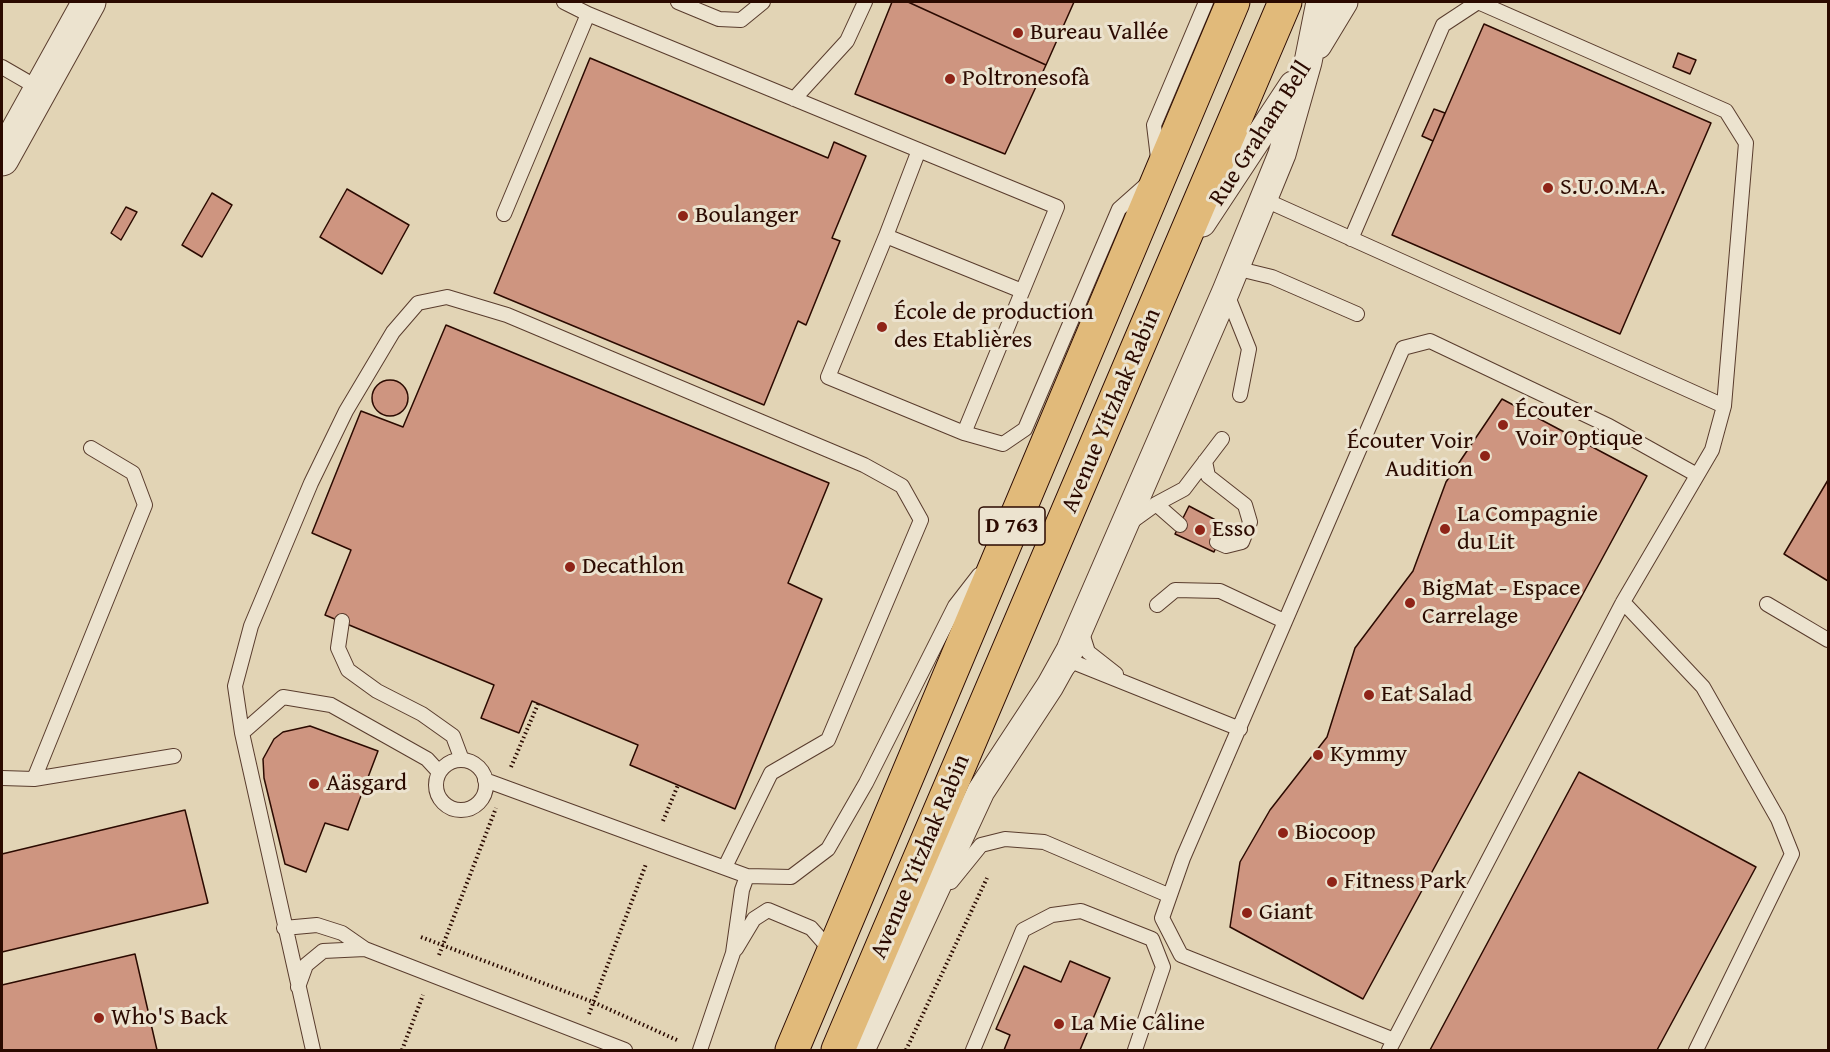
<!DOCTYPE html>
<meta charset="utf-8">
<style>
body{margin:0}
#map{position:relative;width:1830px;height:1052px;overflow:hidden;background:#e2d4b5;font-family:"Gentium Book Plus",serif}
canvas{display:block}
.frame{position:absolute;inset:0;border:3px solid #2b0a00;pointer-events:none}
</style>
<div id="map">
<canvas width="1830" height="1052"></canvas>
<div class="frame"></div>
</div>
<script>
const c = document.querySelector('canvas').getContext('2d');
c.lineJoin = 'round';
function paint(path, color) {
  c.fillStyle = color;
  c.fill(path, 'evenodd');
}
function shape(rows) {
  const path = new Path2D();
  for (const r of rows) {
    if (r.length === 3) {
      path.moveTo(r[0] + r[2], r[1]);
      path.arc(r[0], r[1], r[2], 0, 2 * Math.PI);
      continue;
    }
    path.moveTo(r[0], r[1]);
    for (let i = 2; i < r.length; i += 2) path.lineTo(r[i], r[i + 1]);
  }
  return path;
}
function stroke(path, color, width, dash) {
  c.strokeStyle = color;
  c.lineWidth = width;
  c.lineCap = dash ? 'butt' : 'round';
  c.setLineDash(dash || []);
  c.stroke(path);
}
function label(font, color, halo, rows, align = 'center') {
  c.font = font + ' "Gentium Book Plus",serif';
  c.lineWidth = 6;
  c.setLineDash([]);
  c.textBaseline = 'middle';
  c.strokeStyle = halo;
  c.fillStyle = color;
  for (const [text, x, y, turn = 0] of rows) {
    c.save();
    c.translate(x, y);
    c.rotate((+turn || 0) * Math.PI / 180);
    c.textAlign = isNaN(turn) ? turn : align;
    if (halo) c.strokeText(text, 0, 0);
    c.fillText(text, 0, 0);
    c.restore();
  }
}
const building = shape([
 [892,2,908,2,1046,65,1005,154,855,94,892,2],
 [908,2,1074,2,1046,65,908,2],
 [1484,24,1711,123,1620,334,1392,235,1484,24],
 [1678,53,1696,60,1690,74,1673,67,1678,53],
 [590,58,828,158,834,142,866,156,832,238,840,241,806,325,798,321,764,405,494,293,590,58],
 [1434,109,1445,113,1433,141,1422,136,1434,109],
 [347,189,409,225,382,274,320,237,347,189],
 [212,193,232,205,202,257,182,245,212,193],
 [126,207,137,212,121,240,111,233,126,207],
 [446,325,829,483,788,583,822,599,735,809,630,765,638,745,532,701,519,733,481,718,494,685,325,615,351,550,312,533,361,411,403,427,446,325],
 [390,398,18],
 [1502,399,1647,476,1363,999,1230,927,1240,862,1270,810,1327,737,1355,648,1413,571,1446,482,1502,399],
 [1828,480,1828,581,1784,554,1828,480],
 [1189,506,1225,525,1214,552,1175,534,1189,506],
 [310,726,378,751,348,830,325,823,306,872,285,864,264,778,263,759,274,739,283,732,310,726],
 [1579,772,1756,867,1657,1050,1430,1050,1579,772],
 [185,810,208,903,2,952,2,854,185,810],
 [135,954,157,1050,2,1050,2,985,135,954],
 [1070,961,1110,978,1080,1050,1004,1050,1010,1035,996,1029,1024,966,1061,982,1070,961]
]);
paint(building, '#ce9580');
stroke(building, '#2b0a00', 1.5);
const service = shape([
 [564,2,588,14,1057,207,964,433,828,377,886,236,1022,291],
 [678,2,719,19,741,20,763,2],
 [2,67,40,89],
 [794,99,847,41,865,2],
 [1158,158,1154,125,1206,2],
 [1263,199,1724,406],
 [504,214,588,14],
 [886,236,919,150],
 [1351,239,1443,25,1478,2],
 [1235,268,1272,277,1357,314],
 [1227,294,1249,349,1240,395],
 [964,433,1003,444,1025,429,1119,209,1146,185],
 [1205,461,1208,476,1245,505,1250,522,1242,542,1226,546,1217,542],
 [1156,504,1180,525],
 [1131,522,1156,504,1184,489,1222,439],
 [1623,602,1703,687,1778,819,1792,854,1696,1050],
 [1767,604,1828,640],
 [1157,605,1175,590,1220,591,1284,621],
 [342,621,338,648,348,670,377,691,422,714,453,736,462,760],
 [1081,630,1088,652,1116,674],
 [1064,672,1073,662,1240,729],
 [242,733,235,686,251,626,311,483,346,411,393,332,418,303,447,297,507,315,864,465,902,486,921,520,828,740,771,773,725,867],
 [461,785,25],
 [2,778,34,779,174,756],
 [34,779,145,505,133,473,91,448],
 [485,780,747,876,791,877,828,849,866,783,955,606,979,575],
 [951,882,981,845,1005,839,1044,842,1168,895],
 [284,928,317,925,342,933,365,949,625,1050],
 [736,949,754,919,768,910,811,928,833,953],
 [298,987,306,965,323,951,365,949],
 [1394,1040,1181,955,1162,918,1183,858,1403,348,1430,341,1609,426,1697,475],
 [313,1050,242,733,283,697,331,705,427,759,439,772],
 [700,1050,733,953,742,890,747,876],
 [973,1050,1023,930,1052,915,1081,911,1152,939,1163,967,1135,1050],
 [1389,1050,1623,602,1712,450,1724,406,1746,143,1726,111,1478,2]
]);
const minor = shape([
 [1318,45,1344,2],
 [1202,223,1293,85],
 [861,1050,981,791,1050,686,1070,650,1226,291,1282,154,1308,62,1320,2]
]);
const tertiary = shape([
 [2,159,89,2]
]);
const primary = shape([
 [792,1050,1233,2],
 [838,1050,1285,2]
]);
stroke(service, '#593c2d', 16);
stroke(minor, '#593c2d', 29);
stroke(tertiary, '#593c2d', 35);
stroke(primary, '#2b0a00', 35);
stroke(shape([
 [511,767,538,704],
 [663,821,678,785],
 [421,937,593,1002,679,1041],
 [439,955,496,808],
 [589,1014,646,864],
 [402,1050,423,995],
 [906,1050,987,878]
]), '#2b0a00', 4, [1.5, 3]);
stroke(service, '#ece3cf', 14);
stroke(minor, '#ece3cf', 27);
stroke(tertiary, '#ece3cf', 33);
stroke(primary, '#e1ba7a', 33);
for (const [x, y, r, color] of [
 [1018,33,6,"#8f2418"],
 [950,79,6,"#8f2418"],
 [1548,188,6,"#8f2418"],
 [683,216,6,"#8f2418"],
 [882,327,6,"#8f2418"],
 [1503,425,6,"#8f2418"],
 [1485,456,6,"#8f2418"],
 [1445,529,6,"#8f2418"],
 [1200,530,6,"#8f2418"],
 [570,567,6,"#8f2418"],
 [1410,603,6,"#8f2418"],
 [1369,695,6,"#8f2418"],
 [1318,755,6,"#8f2418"],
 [314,784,6,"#8f2418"],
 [1283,833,6,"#8f2418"],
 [1332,882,6,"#8f2418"],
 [1247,913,6,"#8f2418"],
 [99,1018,6,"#8f2418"],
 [1059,1024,6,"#8f2418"]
]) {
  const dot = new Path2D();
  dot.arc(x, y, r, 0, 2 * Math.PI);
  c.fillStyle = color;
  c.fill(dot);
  stroke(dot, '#ece3cf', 2);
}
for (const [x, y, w] of [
 [1012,526,66]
]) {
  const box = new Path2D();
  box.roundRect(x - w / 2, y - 19, w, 38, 4.5);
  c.fillStyle = '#ece3cf';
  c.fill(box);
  stroke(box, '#2b0a00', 1.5);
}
label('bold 22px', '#2b0a00', null, [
 ["D 763",1012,526]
]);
label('24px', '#2b0a00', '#ece3cf', [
 ["Bureau Vallée",1030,33],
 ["Poltronesofà",962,79],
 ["S.U.O.M.A.",1560,188],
 ["Boulanger",695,216],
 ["École de production",894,313],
 ["des Etablières",894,341],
 ["Écouter",1515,411],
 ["Voir Optique",1515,439],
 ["Écouter Voir",1473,442,"right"],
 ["Audition",1473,470,"right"],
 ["La Compagnie",1457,515],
 ["du Lit",1457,543],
 ["Esso",1212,530],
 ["Decathlon",582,567],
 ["BigMat - Espace",1422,589],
 ["Carrelage",1422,617],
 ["Eat Salad",1381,695],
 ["Kymmy",1330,755],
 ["Aäsgard",326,784],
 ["Biocoop",1295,833],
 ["Fitness Park",1344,882],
 ["Giant",1259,913],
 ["Who'S Back",111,1018],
 ["La Mie Câline",1071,1024]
], 'left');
label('24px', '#2b0a00', '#ece3cf', [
 ["Rue Graham Bell",1261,134,-57],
 ["Avenue Yitzhak Rabin",1112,411,-67],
 ["Avenue Yitzhak Rabin",921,857,-67]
]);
</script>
